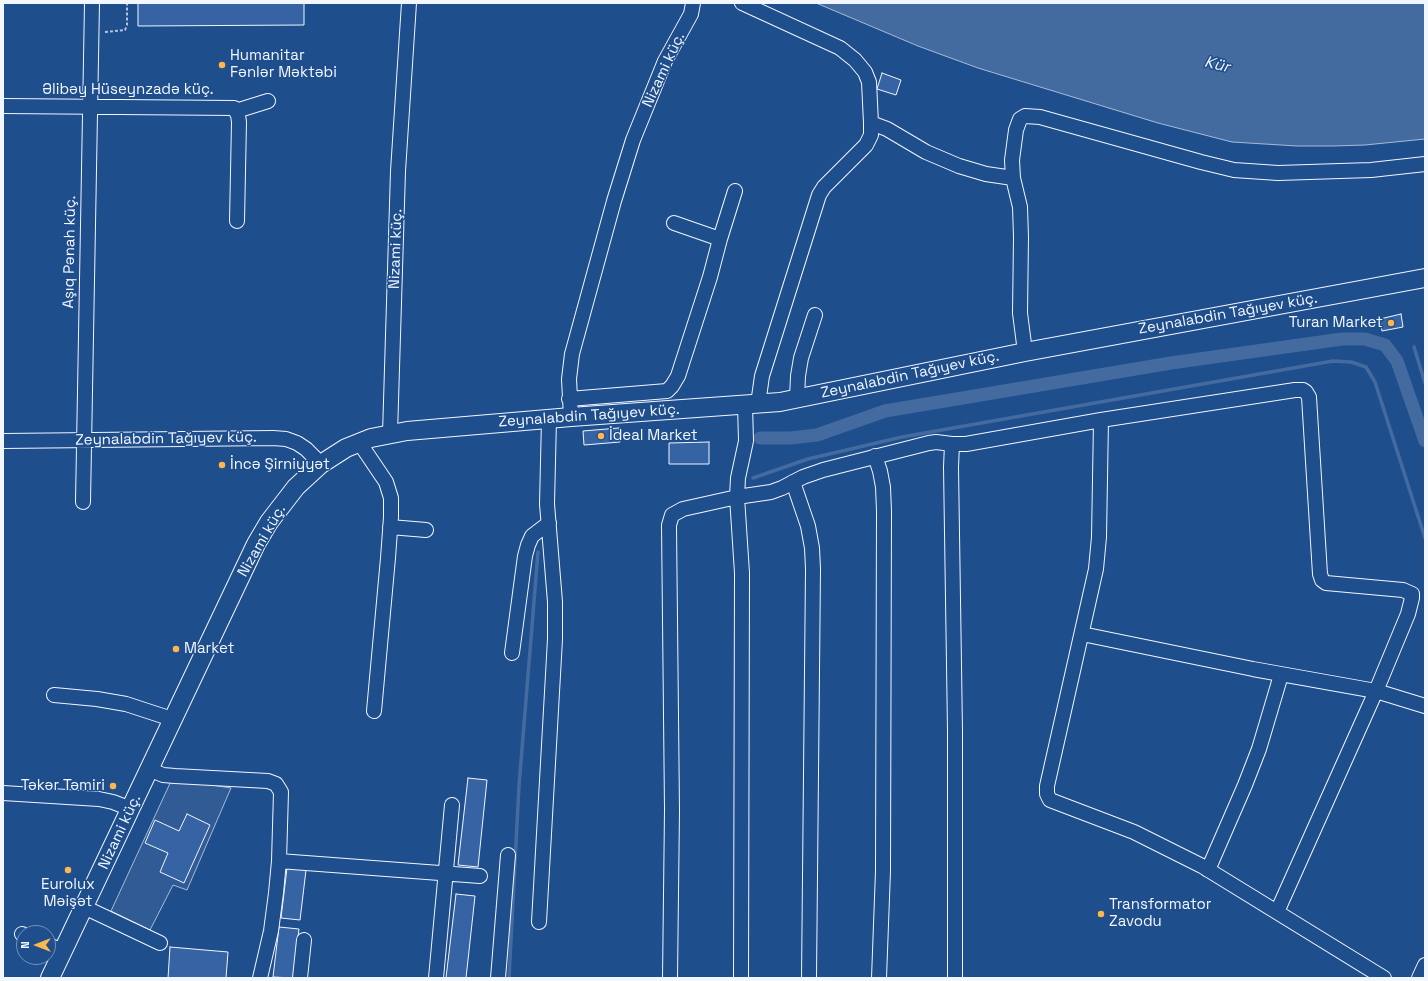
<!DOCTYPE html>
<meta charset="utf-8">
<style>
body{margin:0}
#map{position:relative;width:1428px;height:981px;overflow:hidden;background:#1f4e8c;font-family:"Space Grotesk",sans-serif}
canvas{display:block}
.frame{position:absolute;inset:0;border:4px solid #f2f6ff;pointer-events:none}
.north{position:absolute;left:16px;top:925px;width:40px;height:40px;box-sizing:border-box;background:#1f4e8c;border:1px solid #7391ba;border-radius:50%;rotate:270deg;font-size:11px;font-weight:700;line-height:16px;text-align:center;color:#f2f6ff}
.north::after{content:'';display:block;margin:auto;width:14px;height:18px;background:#ffb74d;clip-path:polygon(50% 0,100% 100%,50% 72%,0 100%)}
</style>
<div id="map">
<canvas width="1428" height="981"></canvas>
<div class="frame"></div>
<div class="north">N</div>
</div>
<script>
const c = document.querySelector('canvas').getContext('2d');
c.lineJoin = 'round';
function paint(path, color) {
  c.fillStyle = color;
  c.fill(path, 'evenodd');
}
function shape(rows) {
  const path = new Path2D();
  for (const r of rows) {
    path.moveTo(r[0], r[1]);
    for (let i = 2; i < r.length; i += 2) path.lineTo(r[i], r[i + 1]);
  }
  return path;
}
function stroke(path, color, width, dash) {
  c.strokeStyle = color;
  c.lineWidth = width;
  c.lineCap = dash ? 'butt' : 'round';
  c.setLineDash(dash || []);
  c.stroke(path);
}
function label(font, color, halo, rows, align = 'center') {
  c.font = font + ' "Space Grotesk",sans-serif';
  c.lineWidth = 3;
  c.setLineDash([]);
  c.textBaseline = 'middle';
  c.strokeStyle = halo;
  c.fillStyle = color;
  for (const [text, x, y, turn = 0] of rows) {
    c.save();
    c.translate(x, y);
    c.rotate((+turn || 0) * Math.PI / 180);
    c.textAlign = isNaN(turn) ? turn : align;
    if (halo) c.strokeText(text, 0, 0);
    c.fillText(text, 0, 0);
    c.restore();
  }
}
const built = shape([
 [172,779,231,788,187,890,173,885,150,930,111,911,172,779]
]);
paint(built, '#305b95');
stroke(built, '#a8bbd7', 1);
const water = shape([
 [816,3,1425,3,1425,139,1365,145,1333,146,1297,146,1232,142,1158,123,978,68,918,46,816,3]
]);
paint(water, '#446ba0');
stroke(water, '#a8bbd7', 1);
stroke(shape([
 [1414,347,1425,383],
 [753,478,808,459,902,437,1333,361,1351,362,1366,367,1375,382,1425,538],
 [509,978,519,786,538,552]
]), '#446ba0', 3.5);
stroke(shape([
 [760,438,790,438,817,435,885,411,1171,363,1342,339,1365,339,1385,345,1397,361,1425,441]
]), '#446ba0', 13);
const building = shape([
 [138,3,304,3,304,25,138,26,138,3],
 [882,73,901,80,896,95,877,89,882,73],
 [1401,314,1403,327,1382,331,1380,319,1401,314],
 [619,428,620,442,584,445,583,431,619,428],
 [709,442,709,464,669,464,669,443,709,442],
 [468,778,487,780,478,867,458,865,468,778],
 [187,814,210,825,184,883,160,872,168,853,145,843,155,820,179,831,187,814],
 [287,868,306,870,300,920,281,918,287,868],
 [456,894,475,896,466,978,446,978,456,894],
 [279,927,299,929,293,978,273,977,279,927],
 [170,947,228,952,226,978,168,978,170,947]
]);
paint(building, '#3563a3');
stroke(building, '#f2f6ff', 1);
const minor = shape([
 [742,3,840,48,855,60,865,72,869,82,871,123,871,135,866,145,824,187,819,195,762,376,758,404],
 [3,106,234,108,238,115,239,122,237,221],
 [236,111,268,101],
 [871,123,887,129,926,152,959,166,986,174,1013,178],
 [674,223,720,239],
 [1025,352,1020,313,1021,237,1020,207,1013,178,1012,160,1016,130,1020,119,1025,116,1040,117,1201,162,1234,170,1278,173,1371,170,1425,164],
 [797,398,798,376,801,358,815,315],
 [569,399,667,391,672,386,678,376,710,277,720,239,735,191],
 [571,417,569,379,572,354,614,201,633,140,665,61,691,14,693,3],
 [1101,420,1099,537,1096,569,1047,786,1047,794,1050,800,1134,832,1202,866,1384,978],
 [390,434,398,171,409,3],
 [3,441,273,438,286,439,297,443,306,449,321,464],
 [359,442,386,482,391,498,391,517,388,558,374,711],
 [952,444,951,467,955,731,955,978],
 [875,456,880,471,883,487,884,511,883,871,879,978],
 [793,482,808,526,812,548,813,569,809,978],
 [83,502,92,3],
 [390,527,426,530],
 [1082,634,1253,669,1376,691,1425,706],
 [512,653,525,556,528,545,532,536,549,523],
 [54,695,97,699,126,704,172,719],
 [149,769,163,775,175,776,268,781,276,784,281,792,279,861,276,893,271,931,260,978],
 [3,793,99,799,113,802,131,809],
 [279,861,480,876],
 [1208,870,1245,785,1259,749,1281,675],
 [84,907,160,943],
 [539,922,555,639,555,602,547,504,549,419],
 [22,934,24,935],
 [48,945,63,951],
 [300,978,304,940],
 [436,978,452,805],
 [498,978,508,855],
 [670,978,672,810,669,525,672,515,683,509,737,497,771,492,782,488,803,477,823,470,929,443,936,442,952,444,966,444,1101,420,1295,390,1303,390,1306,392,1309,397,1320,574,1322,580,1326,583,1403,590,1412,594,1412,598,1408,614,1376,691,1277,912],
 [741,978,742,573,737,497,738,478,746,441,745,405],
 [1419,978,1425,965]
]);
const major = shape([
 [50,978,256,544,269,522,296,487,321,464,346,448,371,438,407,431,571,417,780,402,1025,352,1425,278]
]);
stroke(minor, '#f2f6ff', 16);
stroke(major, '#f2f6ff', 20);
stroke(shape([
 [105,32,125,30,127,25,127,3]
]), '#b3c4dc', 2, [3, 2]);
stroke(minor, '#1f4e8c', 14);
stroke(major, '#1f4e8c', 18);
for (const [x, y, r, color] of [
 [222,65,4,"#ffb74d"],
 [1391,323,4,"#ffb74d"],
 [601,436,4,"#ffb74d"],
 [222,465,4,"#ffb74d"],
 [176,649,4,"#ffb74d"],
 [113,786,4,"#ffb74d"],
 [68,870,4,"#ffb74d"],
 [1101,914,4,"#ffb74d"]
]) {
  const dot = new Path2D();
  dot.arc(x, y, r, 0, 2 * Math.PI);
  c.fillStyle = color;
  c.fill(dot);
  stroke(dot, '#1f4e8c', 1.5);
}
label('15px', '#f2f6ff', '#1f4e8c', [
 ["Humanitar",230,56],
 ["Fənlər Məktəbi",230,73],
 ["Turan Market",1383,323,"right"],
 ["İdeal Market",609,436],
 ["İncə Şirniyyət",230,465],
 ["Market",184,649],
 ["Təkər Təmiri",105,786,"right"],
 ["Eurolux",68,885,"center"],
 ["Məişət",68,902,"center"],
 ["Transformator",1109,905],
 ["Zavodu",1109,922]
], 'left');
label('15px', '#f2f6ff', '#1f4e8c', [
 ["Nizami küç.",664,70,-65],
 ["Əlibəy Hüseynzadə küç.",128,90],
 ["Nizami küç.",396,249,-88],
 ["Aşıq Pənah küç.",70,252,-89],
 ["Zeynalabdin Tağıyev küç.",1228,314,-10],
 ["Zeynalabdin Tağıyev küç.",910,375,-12],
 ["Zeynalabdin Tağıyev küç.",589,416,-4],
 ["Zeynalabdin Tağıyev küç.",166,439,-1],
 ["Nizami küç.",262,541,-60],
 ["Nizami küç.",120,832,-65]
]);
label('italic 16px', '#f2f6ff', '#1f4e8c', [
 ["Kür",1217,65,14]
]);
</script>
